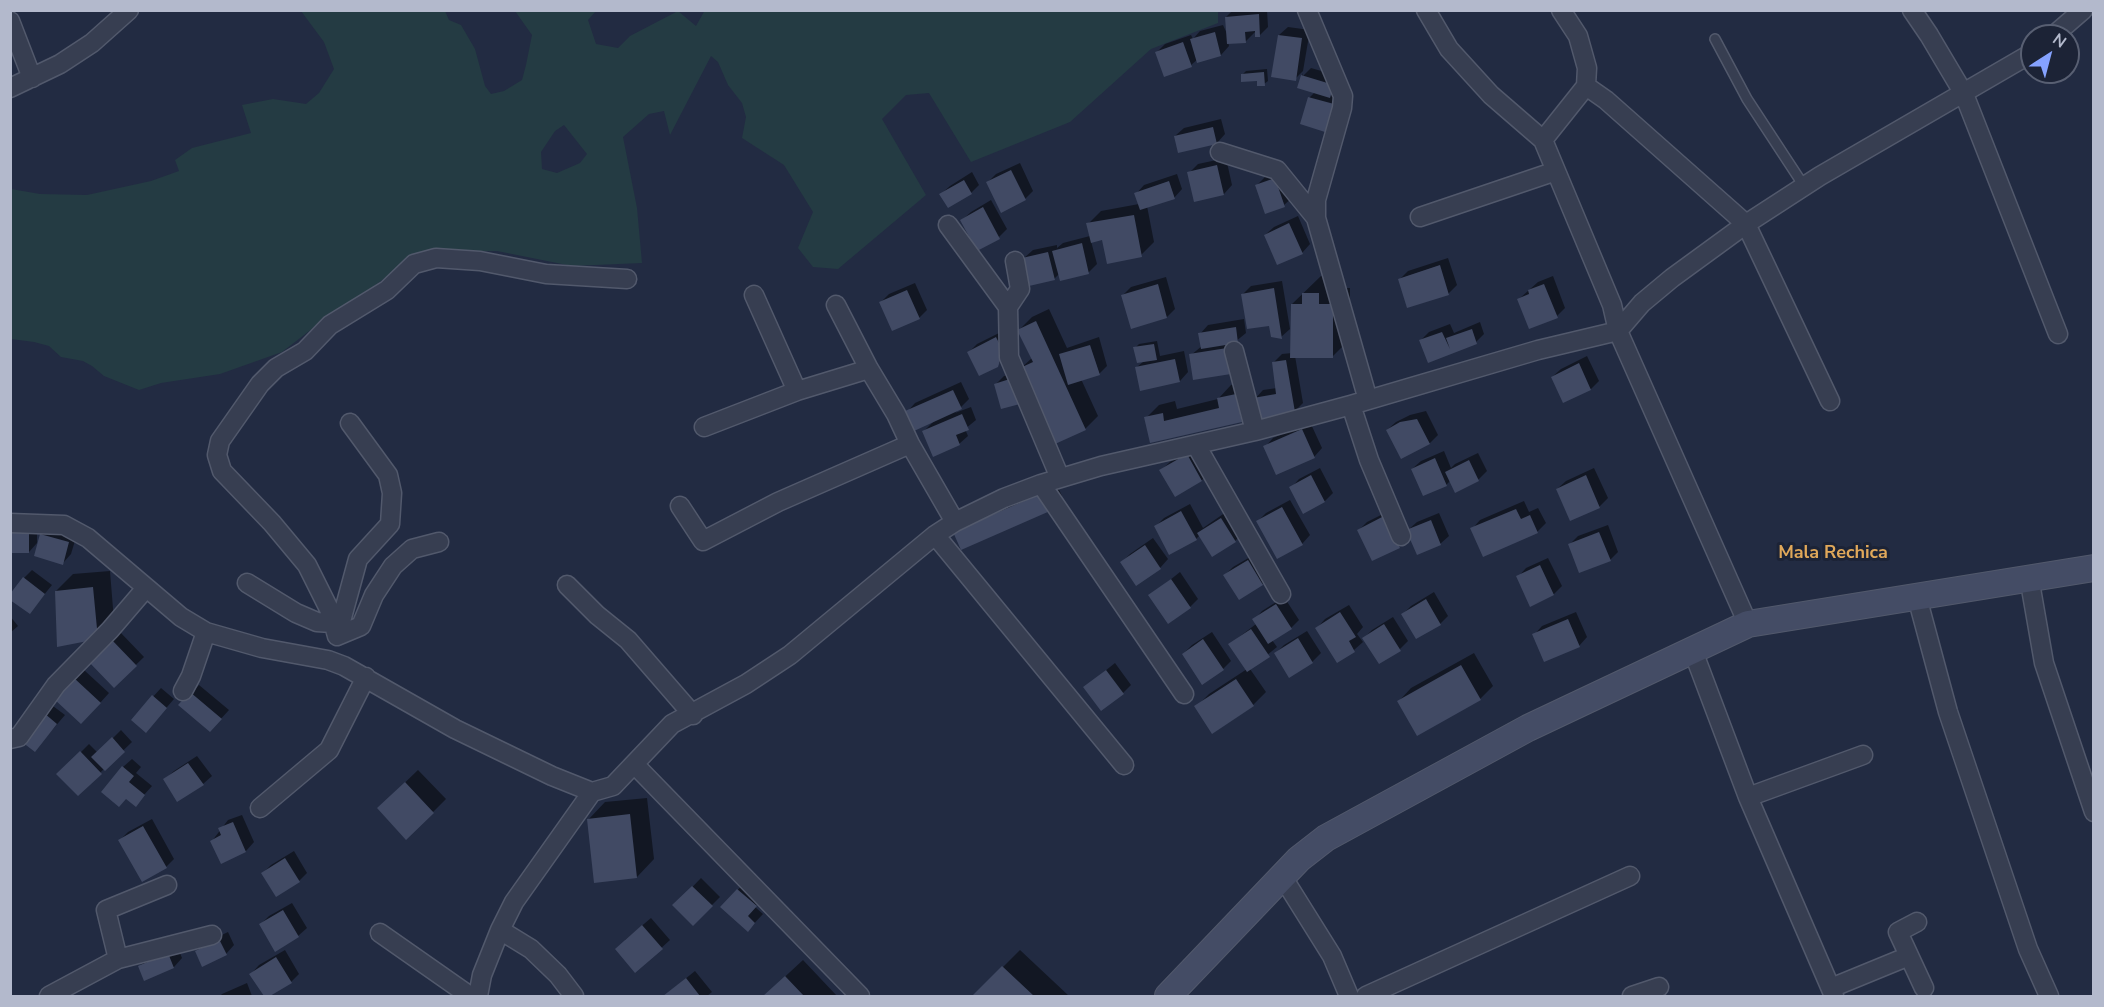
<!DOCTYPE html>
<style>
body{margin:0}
#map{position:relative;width:2104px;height:1007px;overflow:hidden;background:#222b42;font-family:"Nunito Sans",sans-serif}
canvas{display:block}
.frame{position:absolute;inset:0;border:12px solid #b3b9cc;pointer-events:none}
.north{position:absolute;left:2020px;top:24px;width:60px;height:60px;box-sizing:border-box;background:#1c2336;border:2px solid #585f72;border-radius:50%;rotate:36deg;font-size:16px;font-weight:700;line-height:24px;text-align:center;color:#b3b9cc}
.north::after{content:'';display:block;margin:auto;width:21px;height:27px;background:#85a2ff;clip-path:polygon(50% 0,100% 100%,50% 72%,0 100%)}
</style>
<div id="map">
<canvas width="2104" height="1007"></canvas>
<div class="frame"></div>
<div class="north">N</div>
</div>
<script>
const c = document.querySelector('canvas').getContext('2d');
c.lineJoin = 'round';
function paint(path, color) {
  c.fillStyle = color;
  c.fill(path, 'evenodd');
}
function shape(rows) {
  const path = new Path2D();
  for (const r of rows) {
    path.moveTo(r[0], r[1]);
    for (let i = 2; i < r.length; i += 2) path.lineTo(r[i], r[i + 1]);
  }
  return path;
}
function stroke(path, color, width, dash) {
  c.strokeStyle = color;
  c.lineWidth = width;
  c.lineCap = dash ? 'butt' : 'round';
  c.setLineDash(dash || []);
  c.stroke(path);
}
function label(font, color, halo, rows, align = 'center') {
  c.font = font + ' "Nunito Sans",sans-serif';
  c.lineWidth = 6;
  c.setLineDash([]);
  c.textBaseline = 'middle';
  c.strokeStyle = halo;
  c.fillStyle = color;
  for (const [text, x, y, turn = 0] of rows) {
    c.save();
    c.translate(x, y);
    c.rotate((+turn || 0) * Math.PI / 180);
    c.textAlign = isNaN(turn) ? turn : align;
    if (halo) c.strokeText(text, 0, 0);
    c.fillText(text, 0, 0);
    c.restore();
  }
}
paint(shape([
 [705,10,1218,11,1218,23,1151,49,1070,122,971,162,929,93,906,95,882,119,926,195,838,269,813,267,798,248,813,212,784,165,742,138,746,117,742,103,728,85,718,62,711,56,670,135,664,111,649,114,623,137,637,208,642,263,572,266,497,251,428,252,411,258,369,290,326,318,282,352,220,374,161,383,139,390,104,376,92,366,83,361,61,357,49,346,34,342,11,339,11,189,40,194,87,195,151,181,179,171,175,160,192,148,251,133,242,105,273,99,306,104,319,93,334,69,324,42,301,11,445,11,449,20,461,25,475,49,485,86,491,94,504,91,522,80,526,65,532,35,515,11,596,11,588,20,596,44,618,48,630,36,678,11,696,26],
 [564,125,587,154,580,163,557,173,542,169,541,152,555,131]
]), '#243b43');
paint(shape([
 [1233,10,1267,10,1268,27,1260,35,1256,31,1246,41,1228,42,1229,46,1221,55,1198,59,1191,65,1156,53,1165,44,1191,35,1193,39,1200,31,1223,25,1228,36,1226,17],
 [1288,27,1310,30,1303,71,1295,79,1279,35],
 [1311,68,1342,77,1341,96,1333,122,1325,130,1302,123,1310,97,1315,92,1299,87,1303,73,1303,76],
 [1267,69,1268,81,1264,84,1258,79,1242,75,1246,71],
 [1221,119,1225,134,1217,143,1175,136,1184,128],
 [1226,158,1232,185,1224,194,1196,200,1189,173,1198,164],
 [1020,163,1033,191,1025,199,988,182,996,174],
 [1283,170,1293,197,1284,205,1256,186,1265,177],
 [972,172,979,185,971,193,941,194,950,186],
 [1177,174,1182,189,1174,198,1147,206,1154,242,1141,255,1103,238,1091,241,1097,264,1089,272,1060,273,1054,279,1024,258,1033,250,1057,245,1057,248,1063,243,1090,236,1088,224,1101,211,1139,204,1136,194,1144,185],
 [991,200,1007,229,999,237,962,220,971,212],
 [1298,216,1310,244,1302,253,1265,235,1274,227],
 [1448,258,1457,285,1448,294,1400,279,1408,271],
 [1321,276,1336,276,1336,288,1350,288,1350,339,1332,357,1295,356,1303,403,1295,411,1256,406,1242,420,1152,441,1146,418,1159,405,1175,401,1177,409,1218,399,1231,385,1248,382,1253,401,1263,390,1277,388,1273,363,1282,354,1292,353,1292,304],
 [1553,276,1565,308,1557,316,1519,299,1538,282],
 [1166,277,1175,309,1167,317,1123,295,1131,287],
 [1282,281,1290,329,1281,337,1243,294,1251,286],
 [915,283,927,310,919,318,881,302,889,294],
 [1049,309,1067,348,1099,337,1107,366,1099,374,1081,379,1098,416,1085,429,1056,442,1028,394,996,384,1004,376,1022,371,1021,368,1032,358,1019,330,1032,317],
 [1244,319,1246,333,1235,342,1239,364,1191,355,1202,346,1200,334,1208,325],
 [1480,322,1484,334,1476,342,1429,361,1421,340,1429,332,1450,324,1454,333],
 [1005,330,1006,356,997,365,968,353,977,344],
 [1157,341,1160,356,1184,351,1188,372,1180,381,1137,367,1144,361,1135,348,1139,344],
 [1587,356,1599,381,1591,389,1552,377,1561,369],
 [961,382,969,399,955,413,971,407,976,420,965,429,968,436,959,444,924,431,935,420,907,412,915,403],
 [1426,411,1438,435,1430,443,1401,457,1387,430,1396,422,1410,415],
 [1310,422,1322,448,1314,457,1265,447,1273,438],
 [1196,447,1210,472,1202,480,1176,495,1161,470,1170,462],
 [1444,451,1451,468,1455,464,1478,453,1487,471,1479,479,1456,491,1451,480,1446,485,1412,469,1421,461],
 [1320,468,1333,493,1325,501,1304,512,1291,488,1299,479],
 [1594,468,1608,498,1599,507,1557,489,1566,481],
 [1055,481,1062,496,1049,509,962,548,968,520],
 [1290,500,1310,535,1302,544,1258,521,1266,513],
 [1524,501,1529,512,1538,508,1546,523,1537,532,1472,529,1480,520],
 [1190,504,1203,528,1229,510,1244,532,1235,541,1213,555,1200,535,1196,539,1156,526,1164,518],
 [1393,509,1407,538,1399,546,1359,530,1367,522],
 [1439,513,1449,536,1440,544,1408,530,1417,522],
 [10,525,37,525,37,543,29,552,10,551],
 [1608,525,1618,552,1610,560,1569,545,1578,536],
 [50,526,77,534,71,554,63,563,42,535],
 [1153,538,1168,559,1160,568,1122,562,1130,554],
 [1257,553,1271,576,1262,584,1225,575,1233,567],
 [1548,558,1562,586,1554,594,1531,605,1518,577,1526,568],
 [32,570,52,585,30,612,24,578],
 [110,571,114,621,97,638,56,591,73,574],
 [1180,572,1198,599,1190,607,1150,596],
 [1434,592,1448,616,1440,624,1403,614,1411,606],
 [1284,597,1299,620,1291,628,1272,640,1277,647,1250,669,1266,692,1253,705,1196,707,1209,694,1247,669,1230,644,1256,624,1254,620,1262,611],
 [1349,605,1363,627,1357,634,1363,642,1354,650,1337,661,1317,628,1325,619],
 [1576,612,1587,637,1579,646,1534,635,1542,626],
 [10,616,18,626,10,633],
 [1393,617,1408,641,1400,649,1380,662,1364,638,1372,630],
 [1307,631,1321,653,1312,662,1290,675,1276,653,1284,645],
 [120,632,144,657,114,686,90,661],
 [1212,632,1231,661,1223,669,1183,654,1192,645],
 [1474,653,1493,686,1480,699,1399,701,1411,688],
 [1115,663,1131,685,1123,693,1085,687],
 [84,670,109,693,90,714,57,699],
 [199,685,229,710,218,722,191,693],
 [161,688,174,699,154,722,133,719],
 [53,706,65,715,35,750,45,714],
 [121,730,132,742,78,794,59,774,89,744,98,753],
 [197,756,212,776,203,784,178,800,165,779,174,771],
 [132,759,141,767,136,773,152,786,135,805,123,767],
 [418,770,446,799,433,812,391,796],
 [647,798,654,859,637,877,588,820,605,802],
 [242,815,254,842,246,851,221,862,212,841,228,820],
 [152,819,174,859,166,867,120,840,128,832],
 [294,851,307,873,299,881,263,873,271,865],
 [701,878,720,897,693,924,675,905],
 [746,881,764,897,755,907,763,914,748,930,722,907],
 [292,903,307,928,298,936,261,924,269,916],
 [651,918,670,940,636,971,625,940],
 [228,932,234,945,226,954,196,951,205,943],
 [177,946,182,958,174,967,145,979,140,966,148,958],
 [285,950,299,974,291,982,265,996,251,974,259,965],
 [1020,950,1069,996,974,996],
 [803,960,837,996,764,996],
 [695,971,712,992,707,996,664,996],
 [247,983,252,996,220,996,222,994]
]), '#0007');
paint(shape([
 [1259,14,1260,37,1255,37,1255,31,1245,32,1246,43,1227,44,1225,17],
 [1215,32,1221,56,1197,63,1190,39],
 [1278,35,1302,38,1296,81,1271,77],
 [1183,42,1192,67,1164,77,1155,52],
 [1264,72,1265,86,1257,86,1257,81,1241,82,1241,74],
 [1301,75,1334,85,1330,98,1297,88],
 [1308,97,1334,104,1325,132,1300,124],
 [1213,127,1217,144,1178,153,1174,136],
 [1217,165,1224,195,1194,202,1187,172],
 [1011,170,1026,200,1001,213,986,182],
 [1275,178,1285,207,1265,214,1255,185],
 [964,180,972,194,948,208,939,194],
 [1169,181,1175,199,1140,210,1134,193],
 [983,207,1000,239,977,251,960,220],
 [1134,215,1142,257,1107,264,1102,240,1091,243,1086,223],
 [1289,223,1303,254,1277,265,1264,235],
 [1082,243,1089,274,1060,281,1052,251],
 [1048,252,1055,280,1029,286,1022,258],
 [1440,265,1449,295,1407,308,1398,279],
 [1158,284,1167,318,1131,329,1121,295],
 [1544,284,1558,318,1529,329,1517,299,1529,294,1528,290],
 [1274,288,1282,339,1271,337,1269,326,1247,329,1241,294],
 [907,290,920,319,892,331,879,302],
 [1302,293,1319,293,1319,304,1333,304,1333,358,1290,358,1291,304,1302,304],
 [1036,321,1086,430,1055,444,1020,368,1033,362,1017,330],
 [1236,327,1238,343,1201,349,1198,333],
 [1472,329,1477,344,1428,363,1419,340,1442,332,1450,349,1446,338],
 [996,337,1003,351,998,367,979,376,967,352],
 [1154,344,1157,360,1137,363,1133,347],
 [1090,345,1100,375,1068,385,1059,354],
 [1227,348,1231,374,1193,380,1189,354],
 [1175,359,1180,382,1140,391,1135,367],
 [1286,360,1295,412,1258,420,1253,398,1276,394,1272,362],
 [1579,363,1591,390,1563,403,1551,377],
 [1013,378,1020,404,1001,409,994,384],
 [953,390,962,409,914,431,905,411],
 [1236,394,1242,422,1150,443,1144,417,1163,413,1164,421,1219,408,1217,398],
 [962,414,969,430,956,435,960,445,933,457,922,431],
 [1417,419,1430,444,1401,459,1386,430,1400,422],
 [1302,429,1315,458,1276,475,1263,446],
 [1187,454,1202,481,1175,497,1159,470],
 [1435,458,1447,486,1423,496,1411,469],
 [1469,460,1479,481,1455,493,1445,472],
 [1311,475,1325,502,1303,514,1289,487],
 [1586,475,1600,508,1570,521,1556,489],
 [1042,493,1050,511,961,550,953,532],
 [1282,507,1303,545,1277,559,1256,521],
 [1516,509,1521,519,1530,515,1538,533,1483,557,1470,528],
 [1181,511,1197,540,1169,555,1154,526],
 [1384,516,1400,548,1372,561,1357,530],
 [1221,518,1236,542,1212,557,1197,533],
 [1431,520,1441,545,1417,555,1406,530],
 [1599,532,1611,561,1579,573,1568,544],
 [10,533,29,533,29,553,10,553],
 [40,534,69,542,63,565,34,556],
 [1145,545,1161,569,1136,586,1120,562],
 [1248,560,1263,585,1239,600,1223,575],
 [1540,565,1554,595,1530,607,1516,576],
 [23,577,45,594,30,614,10,600,10,594],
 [1171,579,1191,608,1168,624,1148,595],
 [93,587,98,639,57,647,55,591],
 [1426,599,1441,625,1416,639,1401,614],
 [1276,604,1292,629,1268,644,1252,619],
 [1340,612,1356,637,1349,641,1355,652,1337,663,1315,628],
 [1568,619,1580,647,1544,662,1532,634],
 [1384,624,1401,651,1379,664,1362,638],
 [1251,629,1270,657,1247,672,1228,644],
 [1298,638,1313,663,1289,678,1274,653],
 [111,639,137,666,114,688,88,661],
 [1203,639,1224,670,1202,685,1182,654],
 [1461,665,1481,700,1417,736,1397,701],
 [1106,670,1124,694,1101,711,1083,687],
 [74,678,101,703,81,724,54,699],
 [1236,679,1254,706,1212,734,1194,706],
 [190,692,222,719,210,732,178,705],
 [152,695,167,708,146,733,131,720],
 [44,713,57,724,35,752,22,742],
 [112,737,125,752,105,771,91,757],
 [80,751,102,774,78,796,56,774],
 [188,763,204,785,177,802,163,779],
 [122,766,134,776,129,782,145,795,136,807,126,799,119,807,101,792],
 [405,782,434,813,406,840,377,808],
 [630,814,637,878,594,883,587,819],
 [233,822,246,852,221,864,210,841,221,835,218,828],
 [143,826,167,868,142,882,118,840],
 [285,858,300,882,276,897,261,873],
 [692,886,713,906,693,926,672,905],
 [737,889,757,906,748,916,755,923,748,932,720,907],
 [283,910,299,937,275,952,259,924],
 [642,925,663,949,635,973,615,949],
 [219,939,227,955,202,967,195,951],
 [168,953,174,968,144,981,138,966],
 [276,957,292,983,270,996,264,996,249,974],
 [1002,966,1034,996,972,996],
 [785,976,804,996,763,996],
 [686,978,700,996,663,996]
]), '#414a64');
const lane = shape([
 [1715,39,1747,99,1804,186]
]);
const street = shape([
 [1307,10,1343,96,1342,108,1316,200,1316,218,1368,400],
 [1426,10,1449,49,1491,95,1543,140,1612,305,1618,331,1748,624],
 [1912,10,1929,35,1964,94,2058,334],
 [10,21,32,78],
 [2053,36,2083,10],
 [1586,86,1606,100,1746,224,1830,401],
 [10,88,60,64,92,43,129,10],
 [1543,140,1586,86,1587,68,1578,36,1561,10],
 [1220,152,1277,170,1316,218],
 [1420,217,1556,171],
 [948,225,1008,307,1009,357,1060,478],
 [754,295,797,391],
 [836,305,869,369,896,414,910,444,955,522],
 [1008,307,1020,289,1015,261],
 [1234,351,1255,431],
 [1351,405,1369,460,1401,536],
 [704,427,797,391,869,369],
 [1196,445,1281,594],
 [1041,484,1184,694],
 [680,506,703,541,778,502,910,444],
 [10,523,64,525,88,538,181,617,206,632,262,648,328,660,344,666,455,729,552,776,592,792,613,786,672,724,746,684,790,655,935,535,955,522,1004,498,1041,484,1101,466,1255,431,1351,405,1538,350,1618,331,1642,303,1672,278,1746,224,1820,176,2032,53],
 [935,535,1124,765],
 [439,542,412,549,393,566,374,595,361,626,337,636,330,611,307,565,272,523,222,471,217,455,220,441,260,384,276,368,305,351,330,325,387,290,414,264,436,258,480,261,546,274,627,279],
 [2029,577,2044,663,2094,812],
 [247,583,296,613,317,622,332,623],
 [567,585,597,615,628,640,693,715],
 [1917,597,1948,712,2028,949,2049,996],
 [337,636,358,559,390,524,392,493,388,475,350,423],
 [1693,651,1748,797,1834,996],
 [183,691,191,676,206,632],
 [10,739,19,737,56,685,110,630,146,588],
 [635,765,860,996],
 [1748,797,1863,755],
 [260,808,329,750,366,677],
 [1282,876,1332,956,1349,996],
 [1917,922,1898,932,1924,988],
 [500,930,531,949,558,975,574,996],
 [380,933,470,996],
 [118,959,106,910,167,885],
 [1831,988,1909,956],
 [49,996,118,959,212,935],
 [478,996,482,975,500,930,514,902,592,792],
 [1366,996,1630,876],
 [1632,996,1659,987]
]);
const secondary = shape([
 [1168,996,1299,859,1326,838,1528,728,1748,624,2094,568]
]);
stroke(lane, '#52596c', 12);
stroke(street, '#52596c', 21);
stroke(secondary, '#52596c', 28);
stroke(lane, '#373e51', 9);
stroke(street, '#373e51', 18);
stroke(secondary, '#444c65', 26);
label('bold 18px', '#e0a85a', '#1c2336', [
 ["Mala Rechica",1833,554]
]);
</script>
